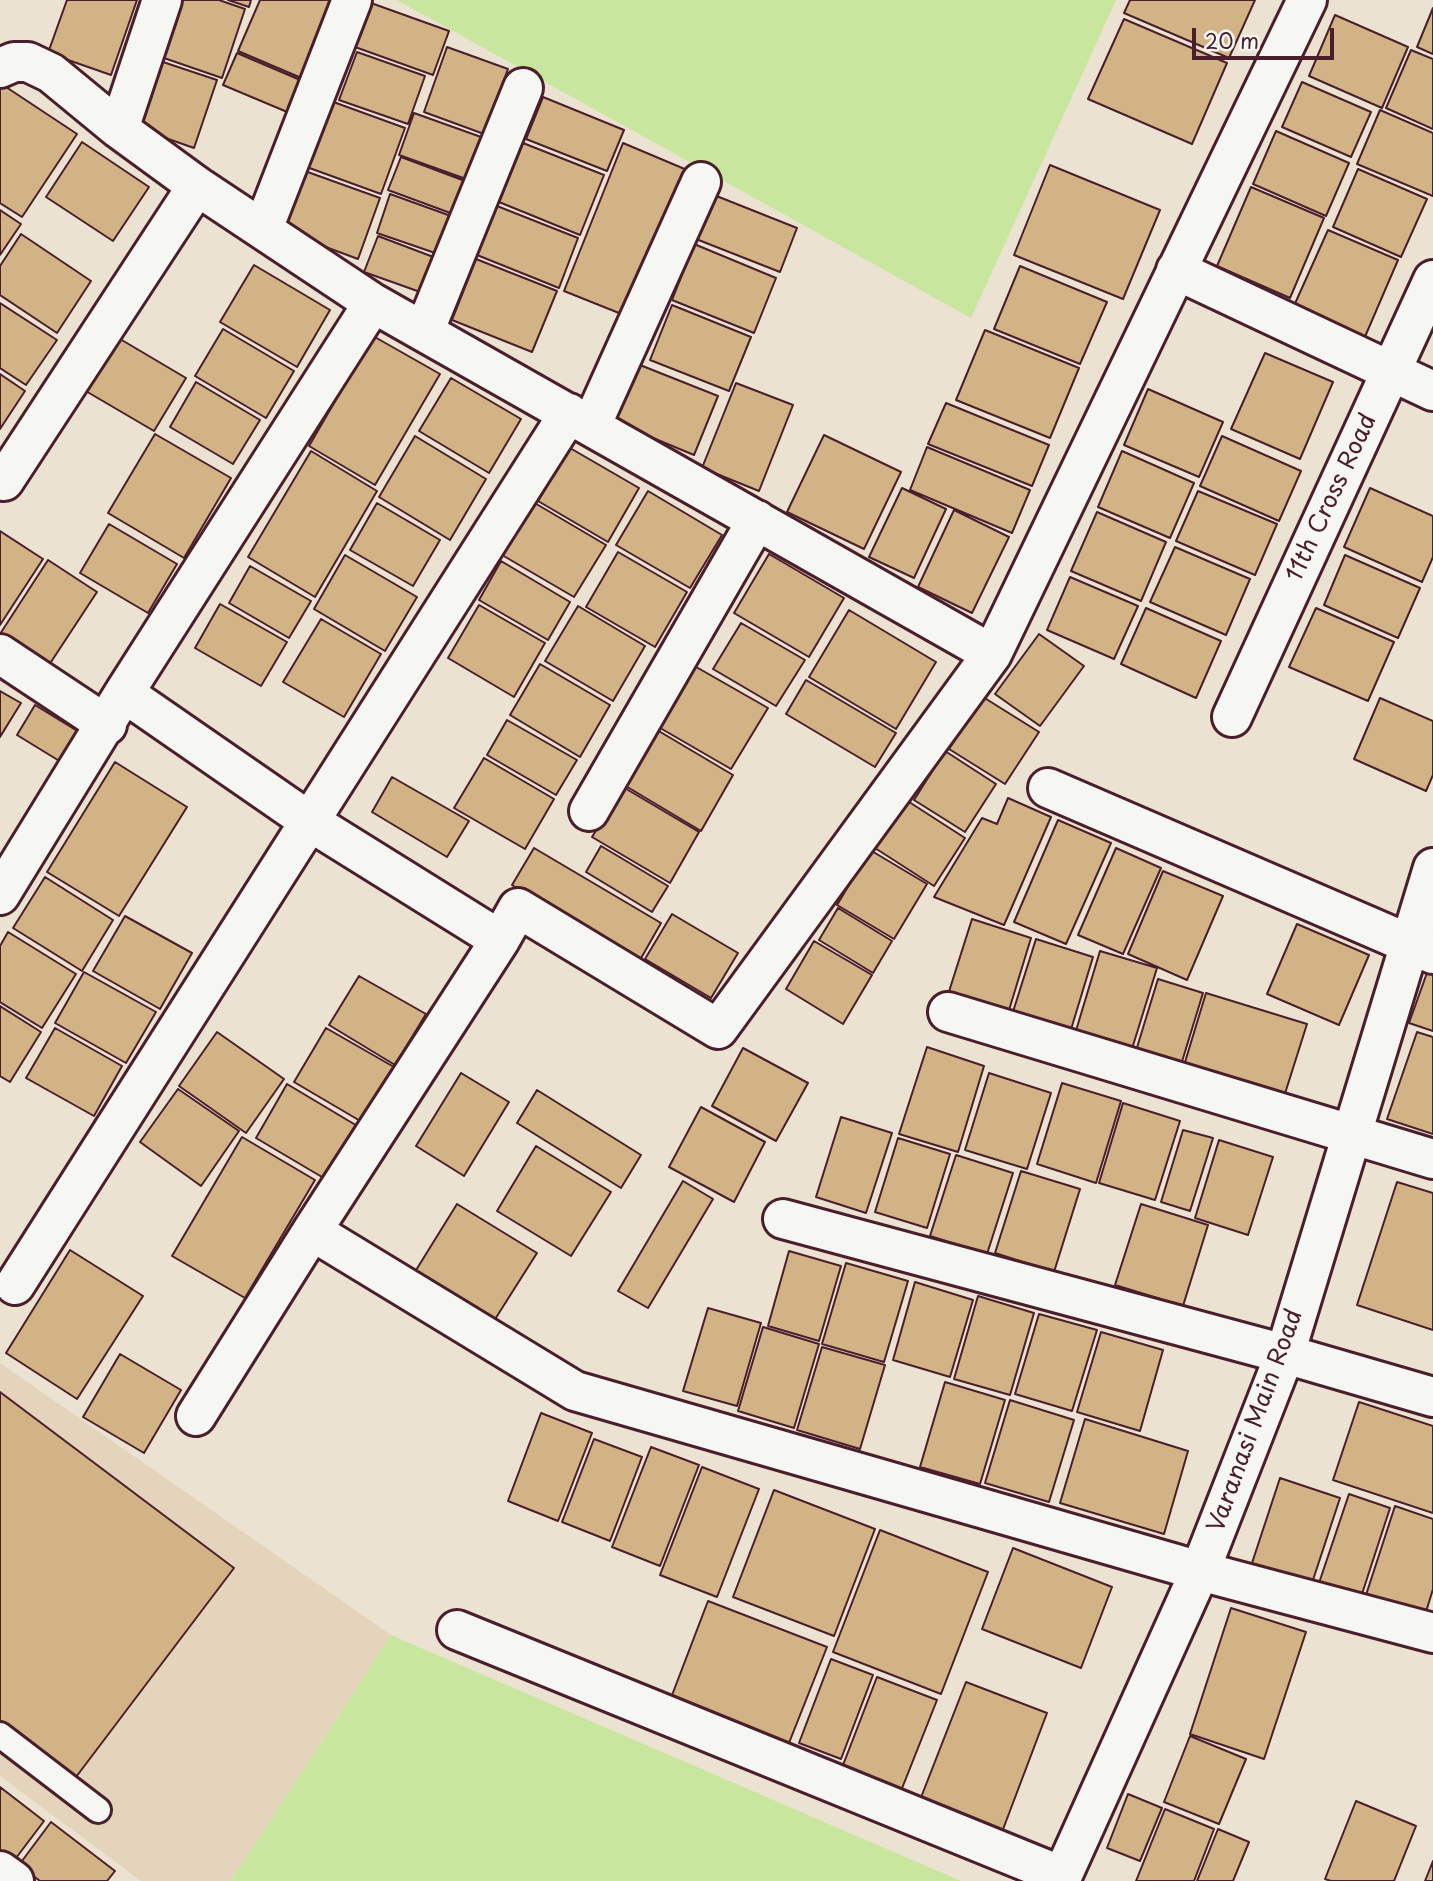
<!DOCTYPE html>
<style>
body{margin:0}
#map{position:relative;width:1433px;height:1881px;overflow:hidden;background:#ebe2d2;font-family:"Playpen Sans",sans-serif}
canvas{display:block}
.scale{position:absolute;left:1192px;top:28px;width:142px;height:32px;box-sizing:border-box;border:4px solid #4a1f2b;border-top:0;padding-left:9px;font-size:21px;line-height:24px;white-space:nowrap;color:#4a1f2b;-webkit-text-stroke:5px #f6f6f2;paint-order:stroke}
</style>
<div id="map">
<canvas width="1433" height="1881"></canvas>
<div class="scale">20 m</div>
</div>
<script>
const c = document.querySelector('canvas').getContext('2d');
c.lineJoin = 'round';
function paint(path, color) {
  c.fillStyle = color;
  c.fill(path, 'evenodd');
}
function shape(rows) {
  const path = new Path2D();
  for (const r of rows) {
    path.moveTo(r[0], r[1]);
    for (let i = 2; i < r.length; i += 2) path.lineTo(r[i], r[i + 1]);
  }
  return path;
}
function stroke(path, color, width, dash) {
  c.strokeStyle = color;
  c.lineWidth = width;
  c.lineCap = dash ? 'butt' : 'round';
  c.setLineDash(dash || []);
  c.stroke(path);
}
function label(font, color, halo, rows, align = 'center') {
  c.font = font + ' "Playpen Sans",sans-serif';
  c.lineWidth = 6;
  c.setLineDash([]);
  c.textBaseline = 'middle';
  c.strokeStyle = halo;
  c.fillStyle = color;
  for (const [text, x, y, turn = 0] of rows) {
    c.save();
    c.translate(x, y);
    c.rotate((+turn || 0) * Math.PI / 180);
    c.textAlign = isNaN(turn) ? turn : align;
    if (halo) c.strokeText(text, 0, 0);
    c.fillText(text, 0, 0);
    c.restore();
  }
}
paint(shape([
 [0,1363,391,1635,231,1881,141,1881,0,1776]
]), '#e4d4bb');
paint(shape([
 [397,0,1116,0,971,318],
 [391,1635,961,1881,231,1881]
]), '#c9e69e');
const building = shape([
 [67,0,137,0,111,75,48,53,67,0],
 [181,0,219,0,245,9,222,78,161,57,181,0],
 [228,0,251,0,249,7,228,0],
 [260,0,340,0,306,80,238,51,260,0],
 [1130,0,1255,0,1229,58,1124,13,1130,0],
 [371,3,449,31,433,75,355,47,371,3],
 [1433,8,1433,54,1417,47,1433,8],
 [1335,15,1408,47,1382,108,1309,76,1335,15],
 [1124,19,1227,63,1192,144,1088,99,1124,19],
 [447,47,508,69,484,134,424,112,447,47],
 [1411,50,1433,59,1433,129,1386,108,1411,50],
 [357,52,425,76,408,124,339,100,357,52],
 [237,53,305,82,292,114,223,85,237,53],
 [160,61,217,80,194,148,137,128,160,61],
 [1302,82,1371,112,1351,157,1282,127,1302,82],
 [3,85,77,134,22,217,0,203,0,89,3,85],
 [543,97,624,130,607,171,526,139,543,97],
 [328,100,405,128,381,194,304,166,328,100],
 [1380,110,1433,133,1433,196,1357,164,1380,110],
 [414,113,481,137,466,179,399,155,414,113],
 [1276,131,1349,163,1326,216,1253,184,1276,131],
 [82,142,149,187,113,241,46,197,82,142],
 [523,143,604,175,580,235,499,202,523,143],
 [623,143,687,170,629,317,564,291,623,143],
 [401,157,465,181,453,214,388,190,401,157],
 [1050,165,1160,210,1123,299,1014,255,1050,165],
 [1358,169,1427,199,1401,257,1333,227,1358,169],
 [302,170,380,198,358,259,280,230,302,170],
 [1251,187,1324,218,1290,298,1217,266,1251,187],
 [390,194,451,216,438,254,377,233,390,194],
 [714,195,797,228,780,272,696,239,714,195],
 [497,206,578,238,559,288,477,255,497,206],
 [0,210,21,224,0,255,0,210],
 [1328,230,1398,260,1364,339,1293,308,1328,230],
 [21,234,91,281,57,333,0,295,0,266,21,234],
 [378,236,436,258,423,293,364,272,378,236],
 [694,244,776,278,754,333,672,300,694,244],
 [476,259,557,291,532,352,452,320,476,259],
 [254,265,330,310,297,367,220,322,254,265],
 [1020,266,1107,302,1080,364,994,329,1020,266],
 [0,303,57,340,26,385,0,368,0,303],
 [672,305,751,337,729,391,650,360,672,305],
 [223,329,294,371,266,418,195,376,223,329],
 [985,330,1079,368,1050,438,956,400,985,330],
 [115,336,186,378,154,431,84,390,115,336],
 [373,336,440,374,375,485,309,446,373,336],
 [1265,353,1333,382,1300,459,1231,429,1265,353],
 [635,363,718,396,694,455,612,421,635,363],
 [0,374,25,391,0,429,0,374],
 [451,378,521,419,489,473,419,431,451,378],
 [196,382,260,420,233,464,170,427,196,382],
 [736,383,793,405,759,491,702,468,736,383],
 [1148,389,1223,422,1199,477,1124,445,1148,389],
 [946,403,1049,445,1032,486,928,444,946,403],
 [155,434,231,478,184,558,108,513,155,434],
 [824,435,901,472,864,549,787,512,824,435],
 [415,436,486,479,450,540,379,497,415,436],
 [1222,436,1301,471,1279,521,1200,486,1222,436],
 [927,447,1030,490,1012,533,910,490,927,447],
 [570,448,639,488,608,542,538,501,570,448],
 [311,451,377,491,315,597,248,557,311,451],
 [1122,451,1194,483,1170,538,1098,507,1122,451],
 [902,488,946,509,914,578,869,557,902,488],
 [1370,488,1433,516,1433,557,1422,582,1344,547,1370,488],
 [648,491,722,535,690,588,616,545,648,491],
 [1198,491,1277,524,1255,575,1176,541,1198,491],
 [533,502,606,545,574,597,502,555,533,502],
 [377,503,440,540,413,586,350,550,377,503],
 [954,510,1009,537,972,613,918,587,954,510],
 [1097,512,1166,542,1141,601,1071,571,1097,512],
 [109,524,177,564,148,613,80,573,109,524],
 [0,531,43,559,0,625,0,531],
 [1175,547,1250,579,1226,635,1150,602,1175,547],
 [618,552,687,592,655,647,586,607,618,552],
 [769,554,844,598,809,657,734,613,769,554],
 [345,555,417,597,385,651,314,609,345,555],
 [1345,555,1420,588,1398,638,1324,605,1345,555],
 [48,560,97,592,49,665,0,634,48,560],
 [501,561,570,602,548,640,479,600,501,561],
 [250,566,311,601,289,638,229,603,250,566],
 [1070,577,1138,606,1114,659,1047,630,1070,577],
 [220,604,287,642,261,686,195,648,220,604],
 [479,605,545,643,514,697,448,658,479,605],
 [578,606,645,646,613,701,545,661,578,606],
 [1146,608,1221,641,1196,698,1121,664,1146,608],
 [1316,608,1394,642,1368,701,1289,667,1316,608],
 [849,610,936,662,896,729,809,677,849,610],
 [321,619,381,654,344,717,283,682,321,619],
 [741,623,805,660,776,706,713,669,741,623],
 [1039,634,1084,666,1040,726,995,694,1039,634],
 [540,664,610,705,580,757,510,715,540,664],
 [691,664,768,708,731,769,655,725,691,664],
 [806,680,896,733,875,767,786,714,806,680],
 [0,691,21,703,0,737,0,691],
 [983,697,1039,732,1005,784,949,749,983,697],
 [1380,698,1433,721,1433,775,1426,791,1354,759,1380,698],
 [35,705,79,732,61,762,17,735,35,705],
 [507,720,577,760,556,795,487,755,507,720],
 [657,730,733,775,701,831,624,785,657,730],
 [945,751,996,784,965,832,914,800,945,751],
 [484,758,554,799,525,849,454,808,484,758],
 [115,762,187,807,119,916,47,872,115,762],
 [392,777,469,821,447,857,372,812,392,777],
 [623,787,699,832,670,883,592,837,623,787],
 [1008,798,1051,817,1004,925,934,897,982,818,997,824,1008,798],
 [906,800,965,838,934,886,875,848,906,800],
 [1058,820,1111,843,1066,944,1014,922,1058,820],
 [601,846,668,886,652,912,586,872,601,846],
 [534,848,661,923,640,960,512,885,534,848],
 [1116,848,1161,868,1123,954,1078,935,1116,848],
 [870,850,927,884,894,939,837,905,870,850],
 [1163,871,1223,896,1187,980,1128,954,1163,871],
 [45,877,113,920,82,971,13,928,45,877],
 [838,908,892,941,873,973,819,940,838,908],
 [672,914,738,953,711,998,645,959,672,914],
 [125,916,192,953,160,1009,93,971,125,916],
 [972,919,1031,938,1006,1020,946,1001,972,919],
 [1297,924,1369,955,1339,1025,1267,994,1297,924],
 [8,932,76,974,42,1028,0,1002,0,946,8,932],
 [1036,939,1093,957,1069,1036,1011,1018,1036,939],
 [814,941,872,975,843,1024,786,989,814,941],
 [1100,951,1157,968,1131,1052,1075,1034,1100,951],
 [1428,970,1433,972,1433,1031,1409,1023,1428,970],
 [84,972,156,1012,126,1063,55,1023,84,972],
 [359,976,426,1014,395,1065,329,1025,359,976],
 [1158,979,1203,993,1180,1068,1135,1054,1158,979],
 [1206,993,1307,1024,1282,1103,1182,1072,1206,993],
 [0,1006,41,1032,10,1082,0,1076,0,1006],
 [55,1028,122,1066,94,1116,26,1078,55,1028],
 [326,1028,394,1067,362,1122,294,1082,326,1028],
 [217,1032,284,1079,246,1133,179,1086,217,1032],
 [1417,1032,1433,1037,1433,1134,1387,1119,1417,1032],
 [927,1047,984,1066,958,1152,899,1134,927,1047],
 [743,1048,808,1083,776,1141,712,1106,743,1048],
 [461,1073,509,1102,464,1176,416,1146,461,1073],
 [989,1073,1051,1093,1027,1169,965,1150,989,1073],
 [1062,1083,1121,1101,1096,1183,1037,1164,1062,1083],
 [287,1084,359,1127,327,1180,256,1138,287,1084],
 [178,1089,239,1131,201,1186,140,1142,178,1089],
 [537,1090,641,1155,621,1188,517,1123,537,1090],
 [1123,1103,1180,1121,1155,1200,1099,1183,1123,1103],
 [701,1107,765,1142,734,1202,669,1167,701,1107],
 [841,1117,892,1133,866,1213,816,1197,841,1117],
 [1183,1130,1213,1138,1190,1211,1161,1202,1183,1130],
 [242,1137,315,1180,245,1298,172,1256,242,1137],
 [898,1138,950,1154,927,1228,875,1212,898,1138],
 [1219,1140,1273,1157,1248,1235,1195,1218,1219,1140],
 [536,1146,611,1192,571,1256,497,1211,536,1146],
 [956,1155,1013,1173,987,1254,930,1236,956,1155],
 [1021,1171,1080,1189,1054,1272,995,1253,1021,1171],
 [683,1181,713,1199,648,1308,618,1291,683,1181],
 [1397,1182,1433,1193,1433,1330,1357,1305,1397,1182],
 [457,1204,537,1253,492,1324,413,1275,457,1204],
 [1141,1204,1208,1225,1183,1306,1115,1285,1141,1204],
 [70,1250,143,1296,77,1399,6,1353,70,1250],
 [789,1251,841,1266,819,1341,768,1326,789,1251],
 [846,1263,908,1281,884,1362,822,1344,846,1263],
 [915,1282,973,1300,950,1377,893,1360,915,1282],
 [978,1296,1034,1313,1010,1395,954,1379,978,1296],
 [708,1308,761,1323,737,1406,683,1391,708,1308],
 [1039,1314,1097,1330,1072,1411,1015,1394,1039,1314],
 [763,1327,819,1344,794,1428,738,1411,763,1327],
 [1101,1332,1163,1350,1140,1431,1077,1412,1101,1332],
 [822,1347,885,1365,860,1449,797,1430,822,1347],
 [120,1354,181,1390,144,1453,83,1417,120,1354],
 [945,1382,1005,1400,980,1484,920,1467,945,1382],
 [0,1392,234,1568,76,1777,0,1720,0,1392],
 [1010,1400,1074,1420,1049,1502,985,1483,1010,1400],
 [1359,1402,1433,1426,1433,1513,1333,1480,1359,1402],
 [541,1413,592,1433,558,1521,508,1501,541,1413],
 [1085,1419,1188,1451,1164,1534,1060,1503,1085,1419],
 [594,1439,642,1457,610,1541,562,1522,594,1439],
 [651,1447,699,1465,660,1566,612,1547,651,1447],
 [702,1467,759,1489,717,1597,660,1575,702,1467],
 [1280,1478,1340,1498,1312,1583,1252,1563,1280,1478],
 [774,1490,875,1529,834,1636,733,1597,774,1490],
 [1349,1494,1390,1508,1361,1597,1319,1583,1349,1494],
 [1395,1506,1433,1519,1433,1589,1425,1615,1366,1595,1395,1506],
 [880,1530,988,1572,941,1694,833,1652,880,1530],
 [1013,1548,1112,1587,1081,1668,982,1629,1013,1548],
 [708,1601,827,1647,787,1748,669,1703,708,1601],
 [1231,1608,1306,1632,1264,1759,1190,1734,1231,1608],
 [831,1659,873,1675,841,1759,799,1743,831,1659],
 [877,1677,937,1700,897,1801,838,1778,877,1677],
 [966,1682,1047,1713,1002,1832,920,1800,966,1682],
 [1190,1736,1246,1759,1219,1824,1164,1802,1190,1736],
 [0,1787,44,1821,13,1862,0,1852,0,1787],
 [1128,1794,1162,1808,1140,1861,1107,1848,1128,1794],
 [1356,1801,1416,1826,1394,1881,1331,1881,1325,1879,1356,1801],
 [1165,1809,1214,1829,1194,1881,1136,1881,1165,1809],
 [51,1822,115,1871,107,1881,40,1881,19,1865,51,1822],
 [1218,1829,1249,1842,1233,1881,1197,1881,1218,1829],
 [1433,1861,1433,1881,1425,1881,1433,1861]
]);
paint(building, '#d2b386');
stroke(building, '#4a1f2b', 2);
const lane = shape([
 [0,1735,98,1810]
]);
const street = shape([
 [1307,0,992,654,718,1029,518,908,500,940,312,1231,575,1391,1200,1571,1433,1633],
 [0,68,14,62,28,62,51,73,119,129,197,186,373,303,992,654],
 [119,129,162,0],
 [263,229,352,0],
 [1176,270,1433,391],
 [424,332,523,88],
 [591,426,701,182],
 [4,481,197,186],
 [0,654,107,725],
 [124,693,309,821,500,940],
 [1232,717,1433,280],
 [1048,788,1433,954],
 [589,811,757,520],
 [0,895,124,693,373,303],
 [948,1012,1433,1159],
 [783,1219,1285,1354,1433,1397],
 [15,1285,569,413],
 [196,1416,312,1231],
 [457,1630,1062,1876],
 [0,1871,14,1881]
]);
const secondary = shape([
 [1060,1881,1200,1571,1285,1354,1433,868]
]);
stroke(lane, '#4a1f2b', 30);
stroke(street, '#4a1f2b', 44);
stroke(secondary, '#4a1f2b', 44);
stroke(lane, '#f6f6f2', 24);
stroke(street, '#f6f6f2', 38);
stroke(secondary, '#f6f6f2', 38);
label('24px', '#4a1f2b', '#f6f6f2', [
 ["11th Cross Road",1332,498,-65],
 ["Varanasi Main Road",1256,1421,-70]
]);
</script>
